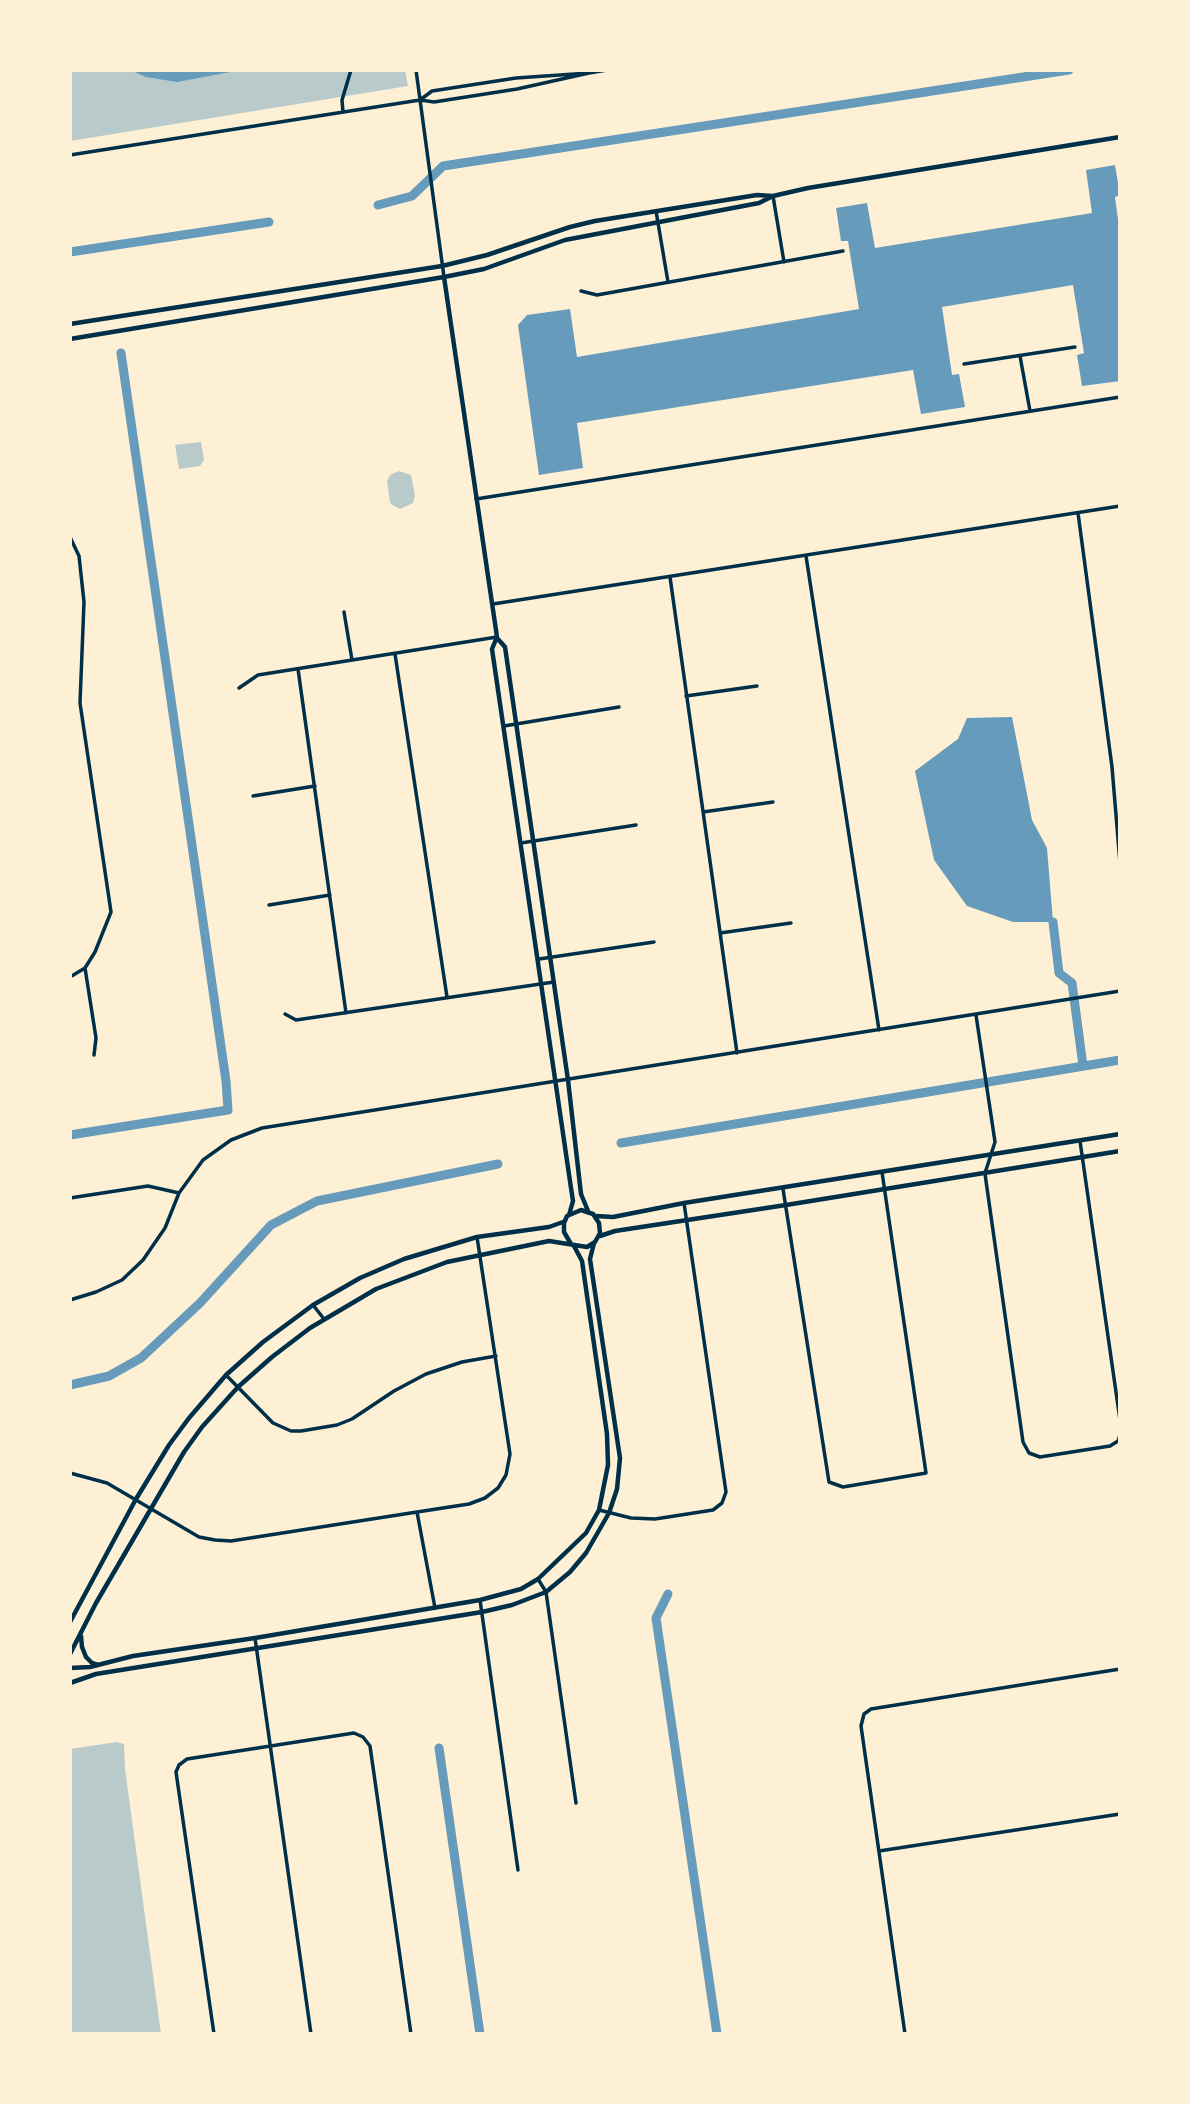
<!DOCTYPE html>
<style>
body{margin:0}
#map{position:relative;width:1190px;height:2104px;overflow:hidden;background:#fdf0d5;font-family:"PT Serif",serif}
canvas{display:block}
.frame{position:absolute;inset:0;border:72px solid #fdf0d5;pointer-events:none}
</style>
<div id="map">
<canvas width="1190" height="2104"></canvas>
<div class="frame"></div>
</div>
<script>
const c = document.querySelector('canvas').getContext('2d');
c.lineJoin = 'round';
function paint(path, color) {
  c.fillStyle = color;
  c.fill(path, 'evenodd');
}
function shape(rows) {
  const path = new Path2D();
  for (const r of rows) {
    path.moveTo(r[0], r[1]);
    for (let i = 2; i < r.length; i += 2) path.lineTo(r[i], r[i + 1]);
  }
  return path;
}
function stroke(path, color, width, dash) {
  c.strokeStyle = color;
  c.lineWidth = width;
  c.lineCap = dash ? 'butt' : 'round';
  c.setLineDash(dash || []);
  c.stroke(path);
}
paint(shape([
 [70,70,405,70,408,86,70,141],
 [201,442,204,460,200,466,179,469,175,445],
 [399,471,411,475,415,496,413,503,400,509,392,505,390,502,387,481,390,475],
 [117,1742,124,1744,125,1769,161,2034,70,2034,70,1749]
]), '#b9caca');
paint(shape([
 [130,70,241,70,177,82,146,77],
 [1115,165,1120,195,1115,197,1120,234,1120,381,1082,386,1077,355,1084,353,1073,285,942,307,952,375,959,374,965,407,921,414,913,370,577,423,583,468,539,475,518,325,527,315,570,309,577,357,859,309,848,241,841,241,836,208,867,203,875,248,1092,213,1086,170],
 [1012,717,1032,820,1047,848,1053,922,1013,922,967,906,934,860,915,771,958,739,967,718]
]), '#669bbc');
stroke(shape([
 [378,205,412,196,443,166,1069,70],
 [70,252,269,222],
 [1053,922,1059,973,1072,983,1083,1066],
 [70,1135,228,1110,226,1081,121,353],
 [621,1143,1120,1060],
 [70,1385,109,1376,141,1358,200,1303,271,1225,317,1201,498,1164],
 [668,1594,656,1618,717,2034],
 [439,1748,480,2034]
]), '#669bbc', 9);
stroke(shape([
 [416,70,444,277],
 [589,73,607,70],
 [343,112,342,100,351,70],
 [70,155,420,100,434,102,517,89,589,73,516,78,432,91,420,100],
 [773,196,784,262],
 [656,211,668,282],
 [581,291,597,295,843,251],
 [1020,356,1030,411],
 [964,364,1075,347],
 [476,499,1120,397],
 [1078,513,1112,767,1120,863],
 [70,537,79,556,84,602,80,703,111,912,95,952,85,968,96,1038,94,1055],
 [806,556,879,1030],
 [670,577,737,1053],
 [493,604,1120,506],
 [344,612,352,660],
 [395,654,447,997],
 [298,669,346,1013],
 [239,688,258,675,497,637],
 [686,696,757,686],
 [504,726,619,707],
 [253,796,315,786],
 [703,812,773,802],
 [521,843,636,825],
 [269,905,330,895],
 [720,933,791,923],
 [539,959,654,942],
 [70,977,85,968],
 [285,1014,296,1020,554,982],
 [976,1015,995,1142,985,1173,986,1181,1023,1442,1029,1453,1040,1457,1110,1446,1118,1441,1120,1435],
 [1080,1141,1120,1420],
 [783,1189,829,1482,843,1487,926,1473,882,1172],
 [70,1198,148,1186,179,1193,203,1160,231,1140,262,1128,1120,991],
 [70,1300,96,1292,122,1280,143,1260,165,1228,179,1193],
 [313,1305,324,1319],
 [226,1375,273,1423,291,1431,301,1431,337,1425,352,1419,394,1391,426,1374,462,1362,496,1356],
 [70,1473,107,1483,199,1537,215,1540,231,1541,417,1512,469,1504,485,1498,498,1488,506,1475,510,1454,477,1237],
 [599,1510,631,1518,655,1519,713,1510,722,1503,726,1492,684,1203],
 [417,1512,435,1608],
 [538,1579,546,1592,576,1803],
 [480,1600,518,1870],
 [255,1638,311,2034],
 [879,1851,1120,1814],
 [214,2034,176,1772,179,1765,187,1759,354,1733,363,1737,370,1746,411,2034],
 [905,2034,861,1726,864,1714,871,1709,1120,1669]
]), '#003049', 3.5);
stroke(shape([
 [444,277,497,637,492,649,571,1188,573,1201,569,1215],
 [70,324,442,266,487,255,570,227,595,221,757,195,772,196],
 [70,339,444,277,484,269,565,240,759,203,773,196,808,188,1120,137],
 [497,638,505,647,568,1080,581,1194,588,1211],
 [596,1216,613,1217,684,1203,1120,1134],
 [600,1236,615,1231,786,1205,1120,1151],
 [70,1622,136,1499,169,1445,189,1418,226,1375,263,1342,313,1305,360,1278,404,1259,477,1237,549,1227,563,1222],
 [81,1636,82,1647,86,1657,92,1663,98,1665],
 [70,1654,96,1603,184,1452,202,1427,238,1387,272,1357,310,1328,376,1289,447,1262,549,1241,587,1247,595,1242,600,1233,599,1223,593,1214,581,1210,567,1216,564,1223,564,1232,571,1244],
 [70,1668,90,1667,133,1656,255,1638,480,1600,521,1589,538,1579,586,1533,599,1510,608,1465,607,1434,582,1261,574,1246],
 [70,1683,96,1674,482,1612,512,1605,546,1592,570,1572,586,1553,609,1513,617,1489,620,1458,590,1259,594,1243]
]), '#003049', 4.5);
</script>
